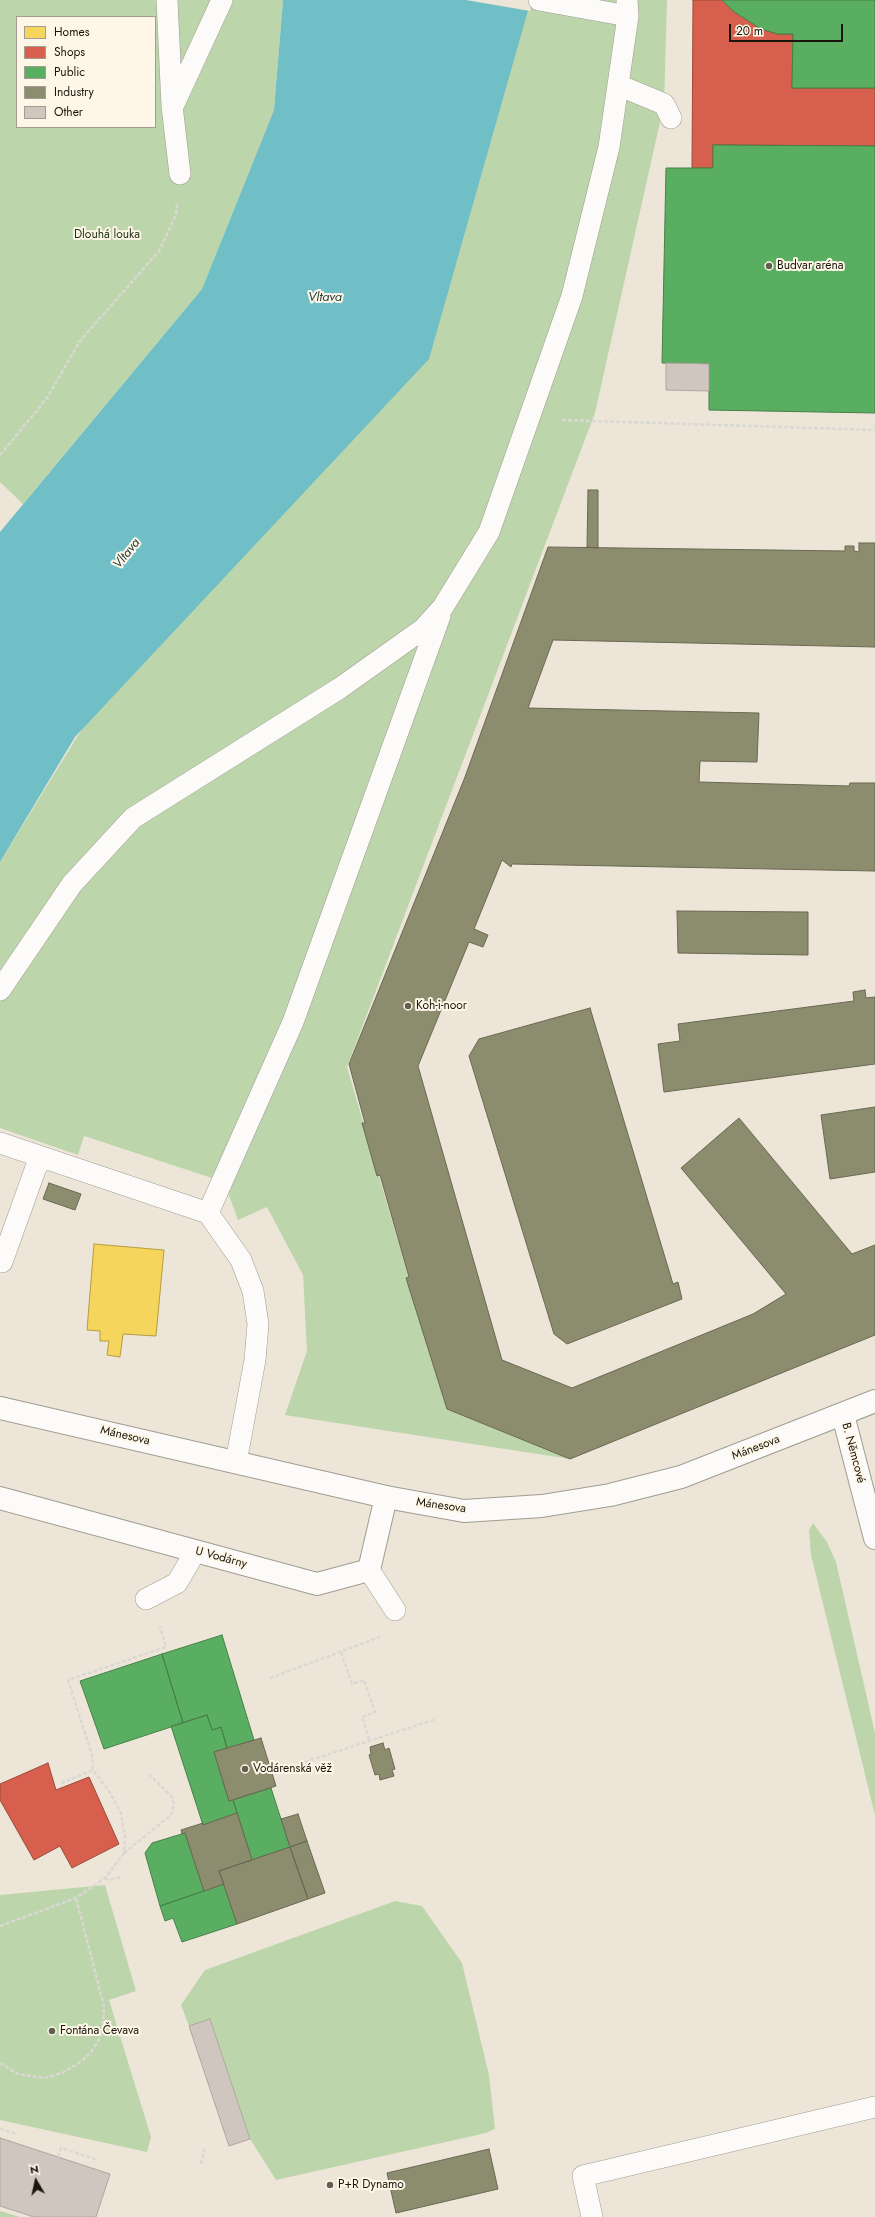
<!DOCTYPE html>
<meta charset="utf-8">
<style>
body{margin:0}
#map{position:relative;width:875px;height:2217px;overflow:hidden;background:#ede6d8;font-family:Jost,sans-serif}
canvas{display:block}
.legend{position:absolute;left:16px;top:16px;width:140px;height:112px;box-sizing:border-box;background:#fef7e8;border:1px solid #a29d90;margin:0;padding:5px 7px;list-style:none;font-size:12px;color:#19150c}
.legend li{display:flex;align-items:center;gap:8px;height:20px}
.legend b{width:20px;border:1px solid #a29d90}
.north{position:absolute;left:16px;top:2161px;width:40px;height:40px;-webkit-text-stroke:3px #fef7e8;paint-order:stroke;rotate:351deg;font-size:11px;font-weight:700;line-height:16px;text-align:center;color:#19150c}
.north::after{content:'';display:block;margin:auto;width:14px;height:18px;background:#19150c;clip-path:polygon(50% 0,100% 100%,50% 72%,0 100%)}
.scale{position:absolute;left:729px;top:24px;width:114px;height:18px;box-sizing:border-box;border:2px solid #19150c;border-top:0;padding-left:5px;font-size:12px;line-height:14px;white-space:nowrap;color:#19150c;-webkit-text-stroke:3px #fef7e8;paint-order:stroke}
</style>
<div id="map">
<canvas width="875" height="2217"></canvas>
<ul class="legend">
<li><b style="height:11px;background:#f6d55c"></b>Homes</li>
<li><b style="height:11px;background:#d6604d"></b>Shops</li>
<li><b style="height:11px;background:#5aae61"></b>Public</li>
<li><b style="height:11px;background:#8c8c6e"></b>Industry</li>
<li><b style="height:11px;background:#cfc6bf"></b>Other</li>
</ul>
<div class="north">N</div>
<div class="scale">20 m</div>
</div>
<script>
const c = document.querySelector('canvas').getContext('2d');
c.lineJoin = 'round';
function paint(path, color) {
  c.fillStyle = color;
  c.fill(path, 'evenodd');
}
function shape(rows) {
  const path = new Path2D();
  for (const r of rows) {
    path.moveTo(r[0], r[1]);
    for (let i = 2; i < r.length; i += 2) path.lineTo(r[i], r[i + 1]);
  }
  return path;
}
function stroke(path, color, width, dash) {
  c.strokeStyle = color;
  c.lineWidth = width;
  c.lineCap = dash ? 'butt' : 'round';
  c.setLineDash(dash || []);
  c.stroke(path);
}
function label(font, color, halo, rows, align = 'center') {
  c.font = font + ' Jost,sans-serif';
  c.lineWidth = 4;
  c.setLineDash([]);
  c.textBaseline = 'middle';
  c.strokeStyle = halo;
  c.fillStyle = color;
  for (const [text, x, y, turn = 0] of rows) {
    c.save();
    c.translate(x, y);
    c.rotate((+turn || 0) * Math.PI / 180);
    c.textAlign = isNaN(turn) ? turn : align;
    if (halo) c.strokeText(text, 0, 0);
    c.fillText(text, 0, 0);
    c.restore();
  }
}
paint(shape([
 [0,0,283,0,274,110,202,289,23,504,0,482],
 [17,17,155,17,155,127,17,127],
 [531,0,667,0,664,104,595,413,347,1067,447,1409,570,1459,285,1415,307,1351,303,1275,267,1207,238,1220,224,1182,84,1136,78,1155,0,1128,0,862],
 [813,1523,827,1542,836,1562,875,1733,875,1815,811,1555,809,1530],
 [105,1885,136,1991,109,2000,151,2137,147,2152,0,2120,0,1895],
 [395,1901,422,1906,462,1963,489,2075,495,2129,486,2133,276,2180,250,2139,210,2019,189,2026,181,2005,205,1970],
 [0,2211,20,2217,0,2217]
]), '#bdd5ab');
paint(shape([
 [283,0,531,0,429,359,75,737,0,862,0,532,202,289,274,110]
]), '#70bfc6');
paint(shape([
 [466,0,533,0,530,11]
]), '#ede6d8');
const homes = shape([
 [94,1244,164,1250,156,1336,123,1334,120,1357,107,1355,109,1341,100,1341,100,1331,87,1330,94,1244]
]);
paint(homes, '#f6d55c');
stroke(homes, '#b49b44', 1);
const shops = shape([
 [693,0,722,0,733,11,761,29,778,34,793,34,792,88,875,88,875,146,713,145,713,168,692,168,693,0],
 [48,1763,56,1790,89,1777,119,1844,72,1868,60,1846,34,1860,0,1800,0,1784,48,1763]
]);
paint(shops, '#d6604d');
stroke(shops, '#9d4a3a', 1);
const public = shape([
 [722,0,875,0,875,88,792,88,793,34,778,34,761,29,733,11,722,0],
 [713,145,875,146,875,413,709,410,709,364,662,363,666,168,713,168,713,145],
 [222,1635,254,1740,227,1748,221,1727,212,1730,207,1715,183,1723,162,1654,222,1635],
 [162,1654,183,1723,104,1749,80,1681,162,1654],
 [207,1715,212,1730,221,1727,227,1748,214,1752,229,1801,233,1800,237,1813,203,1825,171,1726,207,1715],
 [271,1788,290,1847,252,1860,233,1800,271,1788],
 [185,1833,204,1891,160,1906,145,1853,152,1843,185,1833],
 [224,1884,237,1924,182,1942,173,1918,165,1921,160,1906,224,1884]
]);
paint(public, '#5aae61');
stroke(public, '#468048', 1);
const industry = shape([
 [588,490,598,490,598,548,587,547,588,490],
 [859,543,875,543,875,647,553,640,528,708,759,713,757,762,700,761,699,782,849,786,850,783,875,783,875,871,512,864,511,867,502,860,474,929,488,935,483,947,469,942,418,1066,502,1360,572,1388,753,1314,786,1294,681,1168,739,1118,852,1254,875,1245,875,1335,570,1459,447,1409,406,1278,409,1277,380,1175,377,1176,362,1123,365,1123,349,1064,465,777,548,547,845,551,845,546,854,546,854,551,859,552,859,543],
 [677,911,808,912,808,955,678,953,677,911],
 [865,990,866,998,875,997,875,1064,664,1092,658,1044,680,1041,678,1024,854,1001,853,992,865,990],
 [590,1008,673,1284,678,1282,682,1299,567,1344,554,1334,469,1056,479,1039,590,1008],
 [875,1107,875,1172,830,1179,821,1115,875,1107],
 [49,1183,81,1194,75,1210,43,1199,49,1183],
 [261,1738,276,1786,229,1801,214,1752,261,1738],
 [383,1743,385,1750,389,1748,395,1769,392,1770,394,1776,380,1780,379,1774,375,1775,369,1755,371,1754,370,1747,383,1743],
 [237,1813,252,1860,219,1871,224,1884,204,1891,185,1833,182,1834,181,1830,203,1823,203,1825,237,1813],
 [298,1814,307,1841,290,1847,281,1819,298,1814],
 [307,1841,325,1893,308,1899,290,1847,307,1841],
 [290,1847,308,1899,237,1924,219,1871,290,1847],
 [489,2149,498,2189,396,2213,387,2173,489,2149]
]);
paint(industry, '#8c8c6e');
stroke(industry, '#6a6851', 1);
const building = shape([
 [666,363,709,364,709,391,666,390,666,363],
 [210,2019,250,2139,229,2146,189,2026,210,2019],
 [0,2138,110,2174,96,2217,34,2217,0,2206,0,2138]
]);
paint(building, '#cfc6bf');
stroke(building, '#aea69f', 1);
const service = shape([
 [167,0,172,106,180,174],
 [539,0,628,16],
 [618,85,664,104,671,118],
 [174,104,222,0],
 [0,990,72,884,133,818,340,688,423,629,443,607,489,532,572,296,609,147,628,16,627,0],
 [0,1143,208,1213,241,1260,253,1291,258,1324,255,1360,236,1462],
 [208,1213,293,1022,440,616],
 [2,1262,35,1170,41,1157],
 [369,1570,395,1610],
 [146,1599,177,1583,195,1552],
 [592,2217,583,2176,875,2107]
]);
const minor = shape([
 [843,1415,875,1538],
 [0,1498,317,1584,369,1570,386,1497]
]);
const secondary = shape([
 [0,1408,386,1497,464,1511,542,1506,610,1495,681,1477,875,1401]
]);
stroke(service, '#a19c91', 22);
stroke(minor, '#a19c91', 24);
stroke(secondary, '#a19c91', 24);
stroke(shape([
 [562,420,875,430],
 [0,455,47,398,80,341,159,251,176,215,177,204],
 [341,1652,352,1684,364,1680,375,1712,362,1717,370,1741],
 [270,1678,380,1637],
 [299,1764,436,1719],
 [61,1783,93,1770],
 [124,1853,171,1815,174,1805,172,1797,150,1775],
 [105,1878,109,1880,121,1877],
 [0,1926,76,1898,105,1878,124,1853,125,1837,121,1813,109,1791,93,1770,92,1755,68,1680,166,1647,160,1626],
 [0,2063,18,2074,44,2078,62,2073,82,2061,91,2052,100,2038,103,2026,104,2006,76,1898],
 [0,2129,17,2134],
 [58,2157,61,2148,98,2160],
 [201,2164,205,2147]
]), '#dad8d4', 2.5, [4, 2]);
stroke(service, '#fcfbf9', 21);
stroke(minor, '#fcfbf9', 22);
stroke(secondary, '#fcfbf9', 22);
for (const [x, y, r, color] of [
 [769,266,4,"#635e53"],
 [408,1006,4,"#635e53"],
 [245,1769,4,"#635e53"],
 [52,2031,4,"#635e53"],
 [330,2185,4,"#635e53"]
]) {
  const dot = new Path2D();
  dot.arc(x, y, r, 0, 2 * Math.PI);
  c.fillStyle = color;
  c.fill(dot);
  stroke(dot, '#fef7e8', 1.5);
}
label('12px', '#193211', '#fef7e8', [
 ["Dlouhá louka",107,235]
]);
label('12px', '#19150c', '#fef7e8', [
 ["Budvar aréna",777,266],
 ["Koh-i-noor",416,1006],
 ["Vodárenská věž",253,1769],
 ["Fontána Čevava",60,2031],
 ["P+R Dynamo",338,2185]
], 'left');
label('12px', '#19150c', '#fef7e8', [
 ["Mánesova",125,1436,13],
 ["Mánesova",756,1448,-21],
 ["B. Němcové",853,1453,75],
 ["Mánesova",441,1506,8],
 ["U Vodárny",221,1558,15]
]);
label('italic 13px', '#1f383c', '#fef7e8', [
 ["Vltava",325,298],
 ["Vltava",127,554,-51]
]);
</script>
